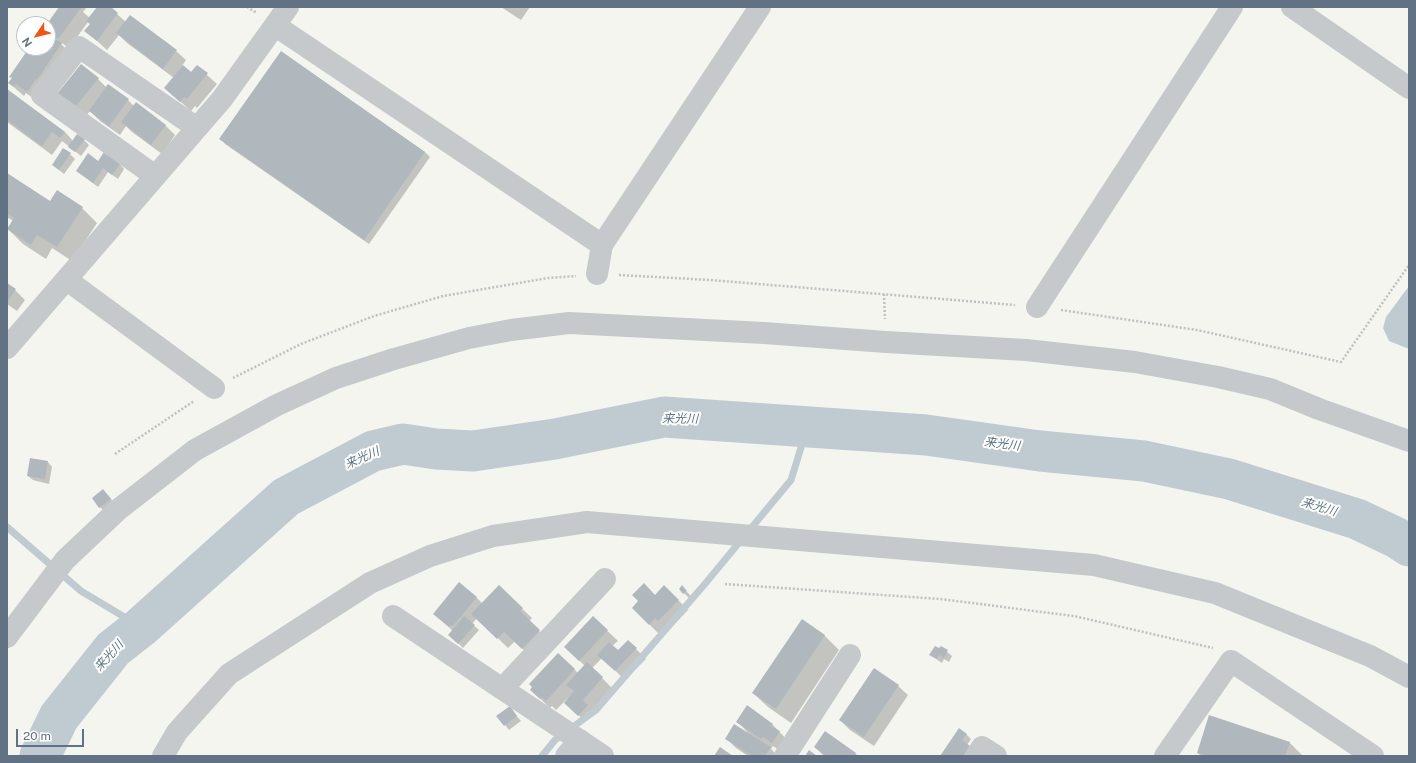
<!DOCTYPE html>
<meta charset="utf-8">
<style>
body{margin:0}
#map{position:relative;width:1416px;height:763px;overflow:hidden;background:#f4f5ef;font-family:"Public Sans",sans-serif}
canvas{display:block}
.frame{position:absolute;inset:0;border:8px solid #607284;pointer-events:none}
.north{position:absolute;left:16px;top:16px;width:40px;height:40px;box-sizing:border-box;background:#fff;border:1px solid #bfc7ce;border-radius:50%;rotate:235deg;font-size:11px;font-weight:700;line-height:16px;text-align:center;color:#607284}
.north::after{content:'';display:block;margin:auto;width:14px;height:18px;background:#f35411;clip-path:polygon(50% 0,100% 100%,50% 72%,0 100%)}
.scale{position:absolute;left:16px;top:729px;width:68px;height:18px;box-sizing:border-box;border:2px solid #607284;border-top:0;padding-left:5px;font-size:12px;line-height:14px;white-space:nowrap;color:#607284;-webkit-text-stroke:3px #fff;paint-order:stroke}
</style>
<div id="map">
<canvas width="1416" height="763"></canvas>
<div class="frame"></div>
<div class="north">N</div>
<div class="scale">20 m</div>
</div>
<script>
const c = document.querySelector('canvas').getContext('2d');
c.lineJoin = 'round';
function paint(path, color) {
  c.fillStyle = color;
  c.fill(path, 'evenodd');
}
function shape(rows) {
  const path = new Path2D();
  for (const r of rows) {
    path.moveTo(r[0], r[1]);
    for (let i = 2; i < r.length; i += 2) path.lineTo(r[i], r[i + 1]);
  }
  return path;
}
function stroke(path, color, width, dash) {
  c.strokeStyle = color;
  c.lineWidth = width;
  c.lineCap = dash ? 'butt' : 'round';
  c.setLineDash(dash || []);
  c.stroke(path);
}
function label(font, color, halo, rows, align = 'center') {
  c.font = font + ' "Public Sans","Noto Sans JP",sans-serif';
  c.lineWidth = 4;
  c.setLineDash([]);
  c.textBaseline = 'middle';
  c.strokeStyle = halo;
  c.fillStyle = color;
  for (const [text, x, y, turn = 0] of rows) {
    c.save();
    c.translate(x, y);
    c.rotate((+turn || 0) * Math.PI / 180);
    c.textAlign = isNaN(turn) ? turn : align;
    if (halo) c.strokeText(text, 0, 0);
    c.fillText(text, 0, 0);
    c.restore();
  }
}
paint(shape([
 [1409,286,1409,349,1389,341,1383,328,1386,317],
 [1389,525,1409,535,1409,556,1384,539]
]), '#c0cbd1');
paint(shape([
 [60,7,85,7,86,8,83,12,90,18,99,7,109,7,126,22,176,51,186,60,182,66,191,73,197,66,217,84,197,108,195,106,191,111,165,88,174,78,127,43,119,35,107,50,86,31,91,24,88,22,69,48,62,43,61,44,71,54,37,101,26,93,24,96,9,83,38,48,48,48,48,35,57,40,48,31,48,24],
 [501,7,530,7,521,20],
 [281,52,425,152,430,157,369,244,225,144,221,139],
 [98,79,107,88,128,100,134,106,136,104,166,126,175,135,162,154,132,132,126,126,120,135,100,121,90,111,85,117,69,103],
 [7,90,65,132,73,141,84,140,89,145,81,156,62,141,52,155,7,122],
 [70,154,75,159,64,174,53,165],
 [98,162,120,164,124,169,118,179,108,172,98,187,77,171],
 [7,174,50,202,82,208,97,223,72,261,52,248,46,259,23,244,8,229,13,221,7,217],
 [7,285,15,290,25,300,17,311,7,304],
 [48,462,52,467,49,484,33,480,28,476],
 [108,495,115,504,105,512,100,507],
 [499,587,532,618,529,621,549,641,532,658,515,641,508,648,477,618,472,624,479,630,463,648,454,639,453,631,434,614,476,597,483,604],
 [682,587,691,596,689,598,680,589],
 [655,596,678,600,688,610,669,630,666,627,659,634,633,608],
 [593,617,618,641,612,646,618,652,628,641,646,659,625,680,602,658,592,668,612,688,584,720,570,708,569,699,568,698,556,710,552,706,550,708,531,690,558,654,578,673,585,666,565,647],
 [802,620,825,636,839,650,791,723,768,707,753,693],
 [941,647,952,656,949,662,944,659,942,663,930,655,939,649],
 [898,686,908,695,874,746,850,730,840,720],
 [509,707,521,721,509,730,498,716],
 [737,721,772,724,789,742,782,752,773,746,771,749,778,756,748,756,736,748,726,738,750,735],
 [966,734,971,739,967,745,971,756,942,756],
 [1289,742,1303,756,1201,756,1198,753],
 [815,747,856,754,858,756,824,756]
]), '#0003');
stroke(shape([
 [7,527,81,591,141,627],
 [542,756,555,740,596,710,704,585,791,480,807,428]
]), '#c0cbd1', 7);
stroke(shape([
 [40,756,59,717,113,649,141,627,286,497,373,451,403,444,436,449,473,451,555,439,664,417,926,435,1040,451,1144,461,1229,479,1357,519,1397,538,1409,546]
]), '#c0cbd1', 41);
paint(shape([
 [59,7,79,7,81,8,58,39,48,31,48,24,47,24],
 [97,7,111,7,118,13,97,41,84,31,90,24,86,21],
 [130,15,177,50,163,69,116,33],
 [48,34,62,43,37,80,36,79,27,92,16,84,14,87,8,83,12,78,9,77,29,48,35,51,37,48,48,48],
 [281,51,425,152,364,240,219,139],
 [81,64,99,78,75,107,57,94],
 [183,65,191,72,197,65,208,73,187,99,184,97,180,102,164,88],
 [108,84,129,99,109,126,89,111],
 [7,89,65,132,60,138,52,132,42,146,7,120],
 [136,102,166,125,151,145,121,122],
 [77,134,85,139,75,152,68,147],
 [63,148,71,153,59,170,52,165],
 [104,152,120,164,112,175,103,168,93,183,76,171,88,153,98,161],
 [7,173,50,201,57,190,83,207,57,247,37,235,31,245,7,229,14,218,7,213],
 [7,283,16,289,7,302],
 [30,458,48,461,45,479,27,476],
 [103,489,111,499,99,508,92,498],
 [459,582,477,597,453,626,451,625,449,627,433,614],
 [644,583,655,595,664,585,679,600,658,621,655,618,649,625,632,608,638,601,632,595],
 [499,585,523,608,520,611,540,630,522,649,504,632,497,639,471,614],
 [682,585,687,591,683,594,679,589],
 [464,616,475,625,458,644,448,635],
 [593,616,608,630,579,661,564,647],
 [802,619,825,635,776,709,752,693],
 [628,640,637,648,615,671,597,655,609,642,618,650],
 [935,646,939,648,941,646,948,650,944,658,939,655,937,659,929,655],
 [558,653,575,669,546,701,541,697,540,699,530,690,532,687,529,684],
 [587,662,603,677,583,700,588,705,578,716,564,703,574,691,566,685],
 [874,668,899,685,864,737,839,720],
 [747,705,773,724,771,726,780,731,772,743,763,737,761,739,736,722],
 [510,706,517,716,504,726,496,716],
 [1209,715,1290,742,1285,756,1207,756,1197,753],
 [734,724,771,747,765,756,752,756,725,739],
 [959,728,967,734,962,740,970,746,963,756,940,756],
 [825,731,856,753,854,756,826,756,814,747],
 [720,747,733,756,714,756],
 [809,750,817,756,805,756]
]), '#b0b7bd');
stroke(shape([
 [247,7,257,13],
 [619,275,710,280,1015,305],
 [884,294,885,319],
 [1061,310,1197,330,1341,362,1409,265],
 [233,378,301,344,374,316,443,296,548,278,576,276],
 [115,454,194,401],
 [725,584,940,599,1074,616,1213,648]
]), '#bec0c2', 2.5, [2, 2]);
stroke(shape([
 [1292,7,1409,88],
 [276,26,602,245,760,7],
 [155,176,42,95,79,47,197,128],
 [597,274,602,245],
 [67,280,214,388],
 [1037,307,1232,7],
 [7,348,222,99,288,7],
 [393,616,603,756],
 [7,637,65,560,119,509,195,450,277,405,336,378,394,359,469,338,511,330,569,323,764,333,886,342,1026,350,1135,362,1218,377,1270,389,1319,409,1409,441],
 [502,689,605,579],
 [163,756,177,732,229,674,370,583,430,556,493,536,587,522,1094,565,1215,593,1370,656,1409,677],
 [566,756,580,740],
 [785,756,850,655],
 [976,756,982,747,996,756],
 [1165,756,1231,661,1373,756]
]), '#c6c9cc', 22);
label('italic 12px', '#5b7582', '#fff', [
 ["来光川",680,419,1],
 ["来光川",1002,444,7],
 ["来光川",362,458,-24],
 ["来光川",1319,507,17],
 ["来光川",109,656,-48]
]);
</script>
